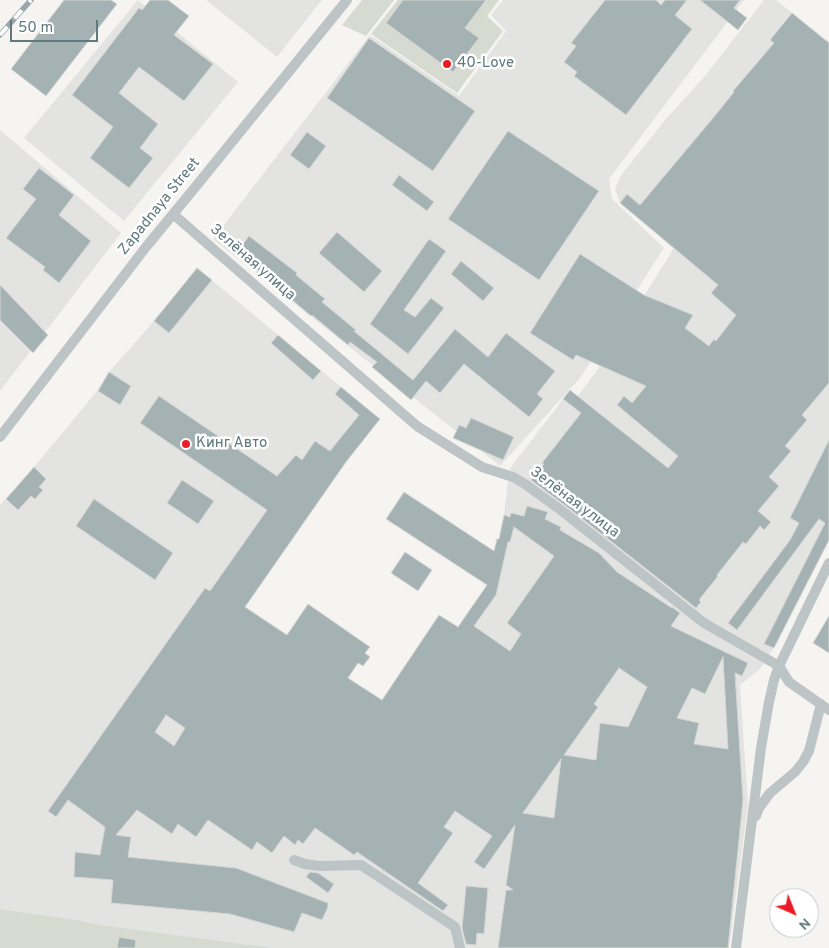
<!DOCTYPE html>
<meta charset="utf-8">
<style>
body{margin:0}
#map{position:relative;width:829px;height:948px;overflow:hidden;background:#f5f4f1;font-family:Overpass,sans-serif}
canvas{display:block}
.north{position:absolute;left:769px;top:888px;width:50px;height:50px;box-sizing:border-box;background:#fff;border:1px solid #bfc9cb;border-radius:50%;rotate:136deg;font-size:14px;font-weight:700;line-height:20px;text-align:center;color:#5f797e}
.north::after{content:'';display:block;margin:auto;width:18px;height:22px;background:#ea1c26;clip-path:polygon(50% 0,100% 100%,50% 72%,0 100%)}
.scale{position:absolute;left:10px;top:20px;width:88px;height:22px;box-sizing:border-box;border:2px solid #5f797e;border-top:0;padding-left:6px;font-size:15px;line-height:18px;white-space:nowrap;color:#5f797e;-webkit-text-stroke:4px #fff;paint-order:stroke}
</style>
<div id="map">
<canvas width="829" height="948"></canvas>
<div class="north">N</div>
<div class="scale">50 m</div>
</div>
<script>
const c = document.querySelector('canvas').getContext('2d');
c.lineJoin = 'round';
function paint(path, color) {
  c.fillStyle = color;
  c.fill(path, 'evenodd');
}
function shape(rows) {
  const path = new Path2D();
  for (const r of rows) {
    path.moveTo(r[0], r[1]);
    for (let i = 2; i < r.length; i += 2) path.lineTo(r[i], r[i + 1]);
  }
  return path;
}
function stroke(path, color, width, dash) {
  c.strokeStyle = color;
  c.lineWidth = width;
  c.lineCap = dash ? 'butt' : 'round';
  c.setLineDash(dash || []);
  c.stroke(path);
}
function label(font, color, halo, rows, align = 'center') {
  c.font = font + ' Overpass,sans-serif';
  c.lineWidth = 5;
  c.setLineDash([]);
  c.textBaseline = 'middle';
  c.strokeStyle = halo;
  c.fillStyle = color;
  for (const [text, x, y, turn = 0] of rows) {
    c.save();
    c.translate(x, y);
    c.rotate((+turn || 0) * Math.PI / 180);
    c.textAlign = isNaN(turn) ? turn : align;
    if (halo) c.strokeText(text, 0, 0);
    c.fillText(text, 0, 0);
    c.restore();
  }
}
paint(shape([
 [138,0,238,82,124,221,24,138],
 [206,0,322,0,277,57],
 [503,0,744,0,609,179,612,199,664,248,580,378,500,466,213,239,370,35,459,96,506,31,491,15],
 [764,0,776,0,829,42,829,540,774,648,759,670,740,685,748,805,729,948,274,948,101,925,78,920,0,909,0,505,34,467,97,391,109,372,148,328,197,268,380,419,346,462,245,607,392,721,485,588,497,539,499,539,504,515,508,481,511,467,570,390,578,396,600,366,674,248,620,203,615,189,622,174,665,120,705,76],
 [0,130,121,233,0,391]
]), '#e3e4e2');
paint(shape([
 [362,0,394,0,366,36,342,25],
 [398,0,499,0,487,16,503,31,457,93,371,34],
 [0,909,78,920,101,925,274,948,0,948]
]), '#d6dad0');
const building = shape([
 [64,0,111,0,117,4,46,96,11,69,64,0],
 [150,0,168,0,189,16,174,35,213,64,184,101,139,67,119,93,158,124,140,148,153,158,129,188,90,158,113,127,72,95,139,8,142,10,150,0],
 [403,0,486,0,465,28,479,38,453,72,386,23,403,0],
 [605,0,656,0,661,5,665,0,687,0,675,15,692,29,626,115,574,76,577,72,564,62,576,46,571,43,605,0],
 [700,0,740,0,734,8,747,18,738,30,700,0],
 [792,13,829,43,829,383,802,415,807,420,785,446,791,451,769,477,779,486,758,511,771,522,764,530,760,526,746,544,743,542,717,575,718,576,699,600,701,602,696,608,566,506,531,480,544,464,542,463,581,413,563,399,570,390,668,468,678,456,617,405,624,396,632,403,646,386,576,355,573,360,530,333,580,254,644,295,693,315,685,328,709,346,714,339,716,341,736,315,711,293,718,285,620,203,627,194,640,205,713,118,734,92,733,91,774,43,770,40,792,13],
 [369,38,475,111,433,171,327,98,369,38],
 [508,131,599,191,539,280,448,219,508,131],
 [307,132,326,146,309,169,290,155,307,132],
 [39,168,74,195,59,215,91,241,59,283,43,270,45,267,6,238,36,199,23,189,39,168],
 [399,175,434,202,427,211,392,185,399,175],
 [337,232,382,271,364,292,319,253,337,232],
 [249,236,297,273,296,275,325,299,322,302,356,330,354,331,413,380,455,329,488,357,506,333,555,371,537,394,543,399,529,417,464,364,440,393,426,381,411,400,372,367,377,362,350,342,348,345,312,315,311,316,284,293,285,291,236,253,249,236],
 [429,239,446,251,404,310,415,317,431,298,444,308,408,354,370,324,429,239],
 [461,261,494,288,483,301,451,274,461,261],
 [197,268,212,280,169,333,154,321,197,268],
 [0,285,48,335,33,353,0,320,0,285],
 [278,335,321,371,313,380,271,343,278,335],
 [109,372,131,386,120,405,98,391,109,372],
 [341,387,380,419,346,462,245,607,287,635,308,604,370,647,365,653,370,657,363,666,358,663,348,678,382,700,439,615,458,627,487,585,386,519,404,492,494,551,497,539,499,539,504,515,510,517,511,513,524,516,527,506,548,512,545,519,561,527,560,530,599,553,617,572,672,608,672,607,680,613,671,626,748,663,742,676,735,673,743,800,728,948,498,948,506,890,513,890,506,885,515,825,484,869,474,862,492,836,455,811,444,827,453,833,418,883,448,905,443,911,357,852,354,855,315,828,303,844,298,840,295,845,284,836,272,853,257,842,252,850,208,820,196,837,178,824,172,834,137,810,116,835,131,837,128,857,236,868,328,903,328,907,322,920,302,913,294,932,230,914,111,903,113,880,74,877,75,852,100,855,105,827,68,800,56,817,48,811,205,588,210,591,267,510,140,423,159,396,277,476,296,455,302,460,315,441,330,451,359,415,335,394,341,387],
 [514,527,554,556,507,623,521,634,510,651,474,626,496,595,508,542,510,542,514,527],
 [723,657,728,749,694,744,699,723,677,718,692,688,705,694,723,657],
 [619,668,647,687,628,727,600,723,596,760,564,755,598,707,594,704,619,668],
 [166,715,185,728,174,746,155,732,166,715],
 [561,759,554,818,523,813,525,810,561,759],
 [471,418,514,437,503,460,453,438,459,425,466,428,471,418],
 [829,440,829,540,774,648,764,644,825,523,819,519,737,630,728,623,790,540,799,523,790,518,829,440],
 [34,467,46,479,39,487,43,490,35,499,31,496,18,510,6,499,34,467],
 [182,480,214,501,198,524,167,503,182,480],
 [94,499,173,553,155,580,76,526,94,499],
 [405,552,432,570,418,591,391,573,405,552],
 [829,616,829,653,813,643,829,616],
 [310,872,318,873,334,884,328,893,306,877,310,872],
 [466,886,488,888,484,934,477,933,476,945,466,944,462,928,466,886],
 [119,937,136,940,135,948,117,948,119,937]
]);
paint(building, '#a4b2b4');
stroke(building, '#d6d6d4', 1);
stroke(shape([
 [173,214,417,426,482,467,513,477,525,484,562,511,704,623,779,666,829,563],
 [0,437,146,247,197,185,347,0],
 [779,666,789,682,829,710],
 [756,816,759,808,770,793,795,772,803,762,809,751,821,704],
 [294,860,305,864,319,866,361,865,455,927,460,948],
 [736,948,761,748,769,702,774,680,779,666]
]), '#bdc4c6', 10);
const rail = shape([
 [0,35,31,0]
]);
stroke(rail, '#9aa6a9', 5.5);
stroke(rail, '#fff', 4, [11]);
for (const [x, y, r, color] of [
 [447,64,5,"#ea1c26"],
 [186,444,5,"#ea1c26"]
]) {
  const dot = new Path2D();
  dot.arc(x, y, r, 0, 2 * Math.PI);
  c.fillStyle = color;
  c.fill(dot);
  stroke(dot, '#fff', 2);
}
label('15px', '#5f797e', '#fff', [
 ["40-Love",457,64],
 ["Кинг Авто",196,444]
], 'left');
label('15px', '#5f797e', '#fff', [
 ["Zapadnaya Street",160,207,-51],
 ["Зелёная улица",252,263,41],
 ["Зелёная улица",574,503,37]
]);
</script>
